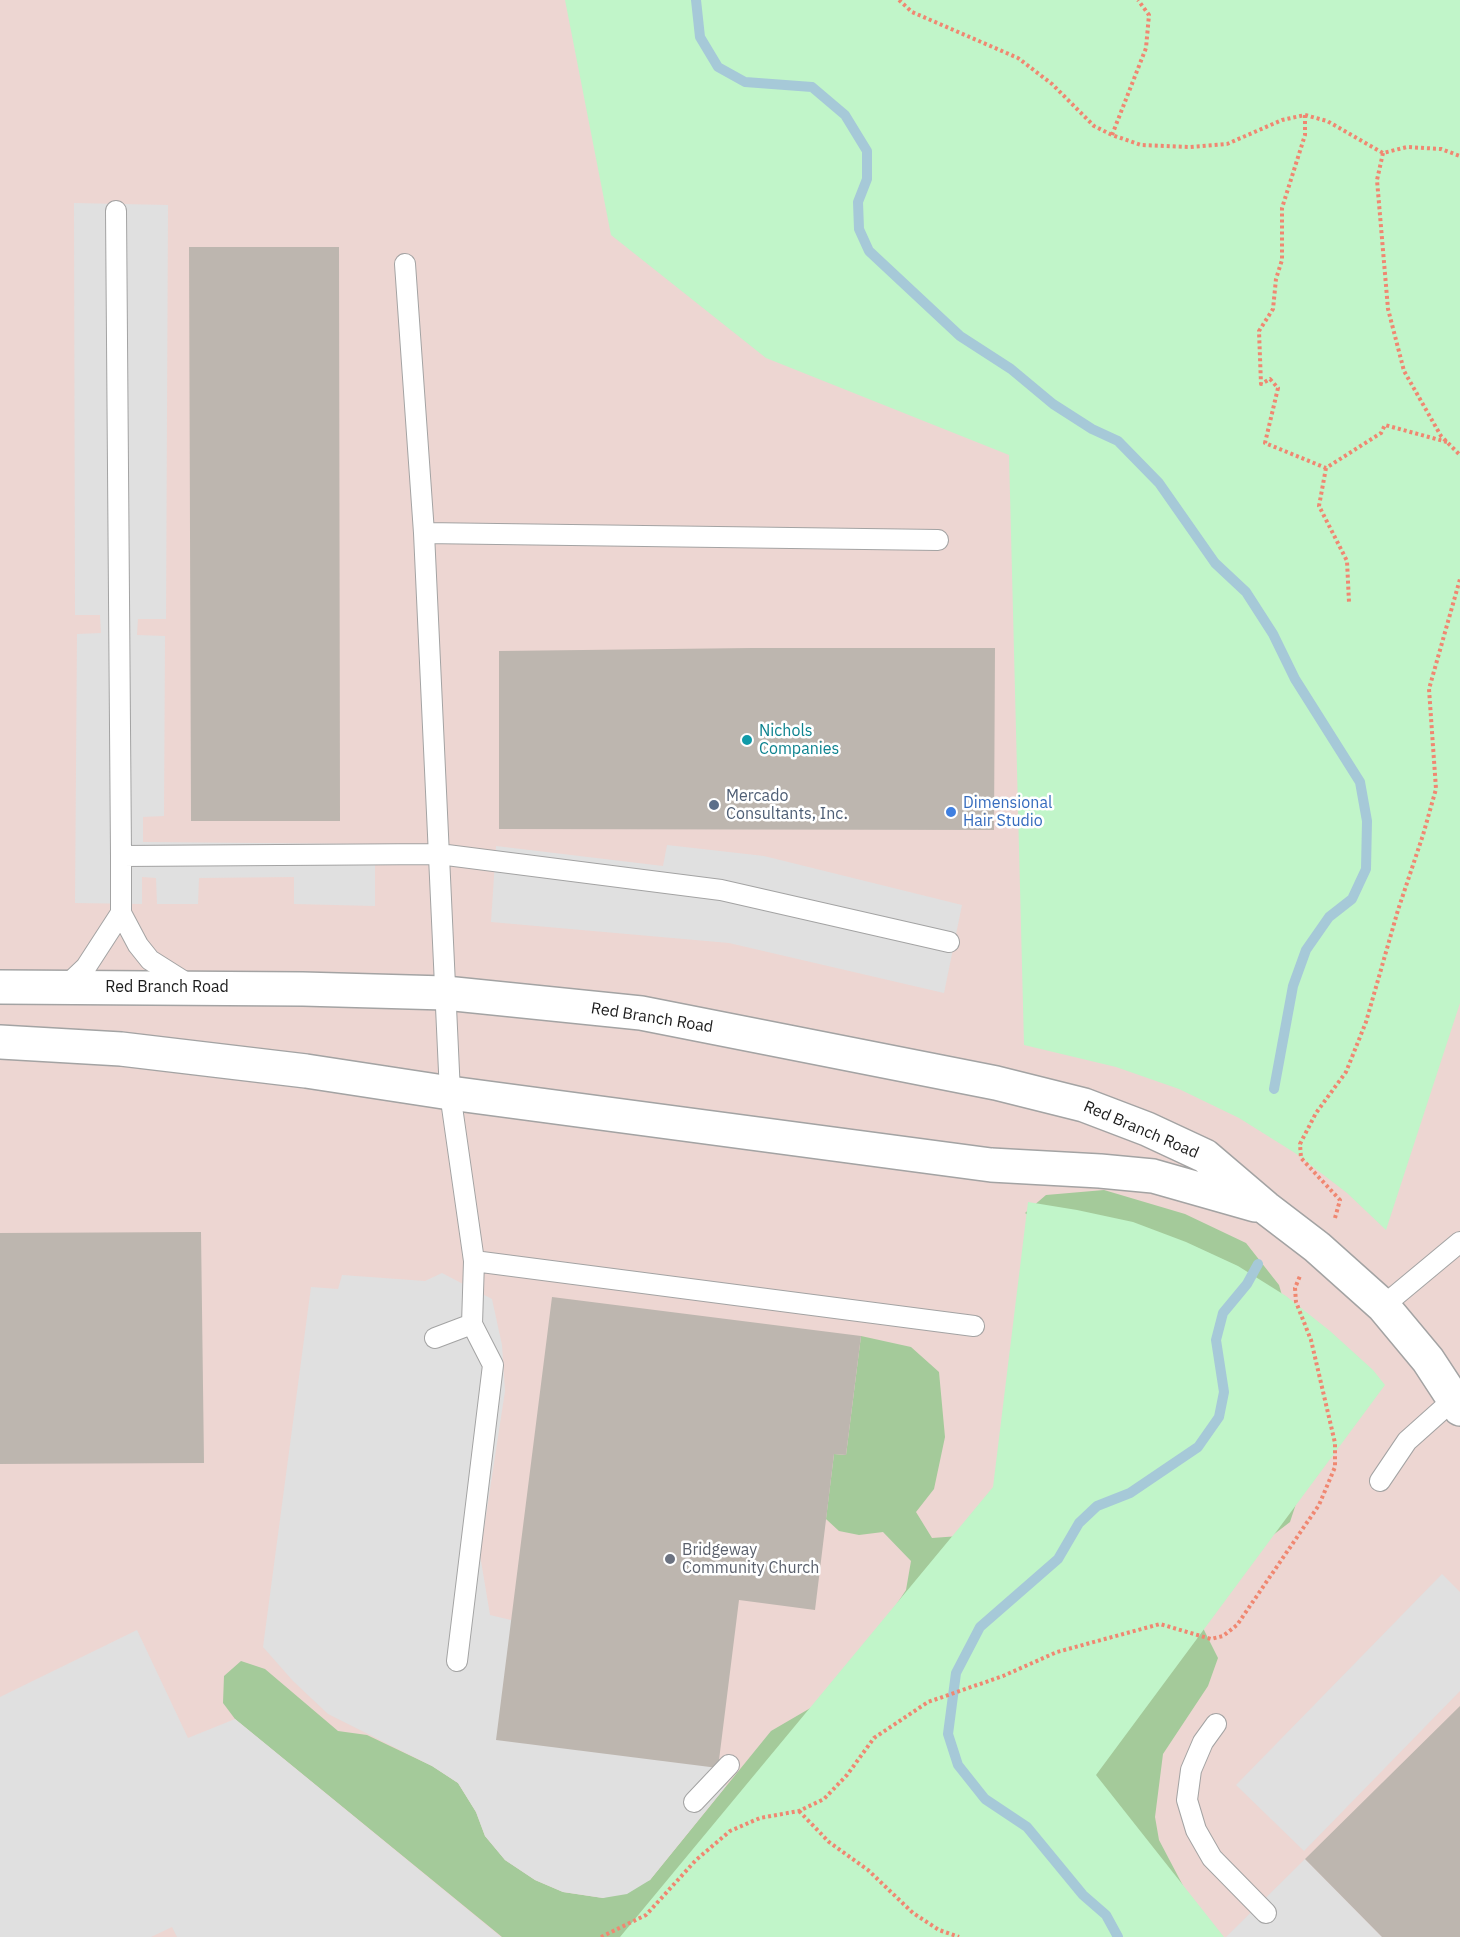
<!DOCTYPE html>
<style>
body{margin:0}
canvas{display:block;background:#edeae3}
</style>
<canvas width="1460" height="1937"></canvas>
<script>
const c = document.querySelector('canvas').getContext('2d');
c.lineJoin = 'round';
function paint(path, color) {
  c.fillStyle = color;
  c.fill(path, 'evenodd');
}
function shape(rows) {
  const path = new Path2D();
  for (const r of rows) {
    path.moveTo(r[0], r[1]);
    for (let i = 2; i < r.length; i += 2) path.lineTo(r[i], r[i + 1]);
  }
  return path;
}
function stroke(path, color, width, dash) {
  c.strokeStyle = color;
  c.lineWidth = width;
  c.lineCap = dash ? 'butt' : 'round';
  c.setLineDash(dash || []);
  c.stroke(path);
}
function label(font, color, halo, rows, align = 'center') {
  c.font = font + ' "IBM Plex Sans",sans-serif';
  c.lineWidth = 5;
  c.setLineDash([]);
  c.textBaseline = 'middle';
  c.strokeStyle = halo;
  c.fillStyle = color;
  for (const [text, x, y, turn = 0] of rows) {
    c.save();
    c.translate(x, y);
    c.rotate((+turn || 0) * Math.PI / 180);
    c.textAlign = isNaN(turn) ? turn : align;
    if (halo) c.strokeText(text, 0, 0);
    c.fillText(text, 0, 0);
    c.restore();
  }
}
paint(shape([
 [0,0,1460,0,1460,1937,0,1937]
]), '#edd6d2');
paint(shape([
 [1104,1190,1185,1214,1246,1243,1279,1285,1301,1361,1316,1443,1290,1522,1242,1559,1202,1626,1218,1658,1208,1686,1163,1754,1155,1817,1159,1840,1210,1937,502,1937,235,1719,223,1703,224,1676,241,1661,265,1669,338,1731,367,1735,432,1766,458,1783,476,1812,485,1836,505,1860,535,1880,563,1892,603,1898,650,1880,771,1731,819,1703,872,1641,906,1590,911,1561,883,1532,859,1535,839,1531,826,1519,834,1454,846,1455,861,1336,911,1347,939,1372,945,1437,934,1489,916,1512,932,1538,973,1535,1003,1486,1056,1235,1025,1213,1046,1195]
]), '#a4ca9a');
paint(shape([
 [565,0,1460,0,1460,1003,1386,1230,1347,1193,1295,1153,1239,1118,1179,1089,1116,1067,1024,1045,1009,455,766,358,611,235],
 [1028,1202,1077,1210,1133,1222,1186,1242,1238,1266,1286,1296,1330,1331,1373,1370,1385,1385,1096,1775,1224,1937,620,1937,993,1487]
]), '#c1f5c9');
paint(shape([
 [74,203,168,205,166,619,138,619,137,635,165,636,164,816,143,817,143,842,375,844,375,906,294,904,294,877,199,878,198,904,157,904,156,878,142,877,142,904,75,903,77,634,101,633,100,615,75,615],
 [667,845,764,856,962,905,944,993,729,943,491,922,496,846,663,866],
 [442,1273,492,1299,502,1345,505,1391,480,1555,490,1615,511,1620,718,1768,726,1786,650,1880,627,1894,603,1898,563,1892,535,1880,505,1860,485,1836,476,1812,458,1783,432,1766,328,1714,293,1681,263,1647,311,1287,338,1289,342,1275,425,1281],
 [1442,1574,1460,1592,1460,1691,1304,1851,1236,1785],
 [137,1630,188,1738,235,1719,501,1937,177,1937,172,1927,151,1937,0,1937,0,1697],
 [1305,1859,1382,1937,1226,1937]
]), '#e0e0e0');
stroke(shape([
 [696,0,700,37,718,67,745,82,812,87,845,115,867,151,867,179,858,202,859,229,869,251,960,336,1011,369,1053,404,1092,429,1118,441,1159,483,1215,563,1246,592,1273,634,1295,679,1360,782,1367,821,1366,869,1352,899,1329,917,1306,950,1293,986,1274,1089],
 [1118,1937,1106,1915,1083,1895,1027,1827,985,1799,958,1765,948,1734,956,1673,980,1627,1058,1559,1079,1523,1097,1506,1130,1493,1198,1447,1219,1417,1224,1392,1216,1340,1223,1313,1247,1284,1258,1264]
]), '#a6c9d8', 10);
paint(shape([
 [189,247,339,247,340,821,191,821],
 [751,648,995,648,994,830,499,829,499,651],
 [201,1232,204,1463,0,1464,0,1233],
 [552,1297,861,1336,846,1455,834,1454,815,1610,739,1600,718,1768,496,1740],
 [1460,1706,1460,1937,1382,1937,1305,1859]
]), '#bdb6af');
const service = shape([
 [116,211,121,856,439,854,721,890,949,942],
 [405,264,424,533,450,1093,474,1261,472,1324,435,1338],
 [424,533,938,540],
 [121,913,121,856],
 [65,987,86,967,121,913,138,945,150,960,188,984],
 [474,1261,974,1326],
 [1383,1306,1460,1242],
 [1380,1481,1407,1441,1454,1399],
 [457,1661,493,1365,472,1324],
 [1216,1724,1203,1742,1191,1770,1187,1800,1196,1830,1212,1858,1266,1913],
 [694,1802,729,1765]
]);
const minor = shape([
 [0,987,303,989,445,993,641,1013,996,1083,1084,1105,1147,1129,1205,1156,1266,1208,1317,1247,1383,1306,1428,1360,1460,1409],
 [0,1042,121,1049,306,1071,450,1093,991,1165,1100,1171,1153,1176,1255,1205]
]);
stroke(service, '#a3a3a3', 22);
stroke(minor, '#a3a3a3', 36);
stroke(shape([
 [899,0,912,12,1018,58,1052,84,1094,126,1112,135,1141,145,1190,147,1227,144,1282,120,1305,115,1327,121,1383,153,1407,147,1441,149,1460,156],
 [1305,115,1305,135,1282,208,1282,260,1276,279,1273,309,1259,331,1261,384,1270,379,1278,388,1265,443,1326,468,1381,433,1385,425,1447,442],
 [1112,135,1146,48,1149,15,1138,0],
 [1383,153,1377,180,1388,309,1404,371,1441,436,1460,455],
 [1326,468,1319,506,1347,561,1349,602],
 [1335,1218,1340,1200,1301,1158,1300,1144,1316,1113,1346,1072,1366,1022,1398,910,1423,835,1436,789,1429,689,1460,579],
 [799,1811,829,1842,868,1870,913,1913,939,1930,959,1937],
 [601,1937,646,1915,696,1860,730,1831,760,1818,799,1811,824,1799,847,1775,874,1738,928,1702,1003,1676,1057,1652,1160,1624,1211,1639,1223,1636,1237,1625,1319,1505,1335,1467,1335,1443,1311,1340,1296,1302,1295,1288,1300,1276]
]), '#f08771', 4, [3, 3]);
stroke(service, '#fff', 20);
stroke(minor, '#fff', 33);
for (const [x, y, r, color] of [
 [747,740,6,"#0f9aa8"],
 [714,805,6,"#5c6f8a"],
 [951,812,6,"#3f7fe0"],
 [670,1559,6,"#6b7280"]
]) {
  const dot = new Path2D();
  dot.arc(x, y, r, 0, 2 * Math.PI);
  c.fillStyle = color;
  c.fill(dot);
  stroke(dot, '#fff', 2);
}
label('16px', '#0d838f', '#fff', [
 ["Nichols",759,731],
 ["Companies",759,749]
], 'left');
label('16px', '#4e5e75', '#fff', [
 ["Mercado",726,796],
 ["Consultants, Inc.",726,814]
], 'left');
label('16px', '#366cbe', '#fff', [
 ["Dimensional",963,803],
 ["Hair Studio",963,821]
], 'left');
label('16px', '#1c1c1c', '#fff', [
 ["Red Branch Road",167,987],
 ["Red Branch Road",652,1018,9],
 ["Red Branch Road",1141,1130,23]
]);
label('16px', '#5b616d', '#fff', [
 ["Bridgeway",682,1550],
 ["Community Church",682,1568]
], 'left');
</script>
